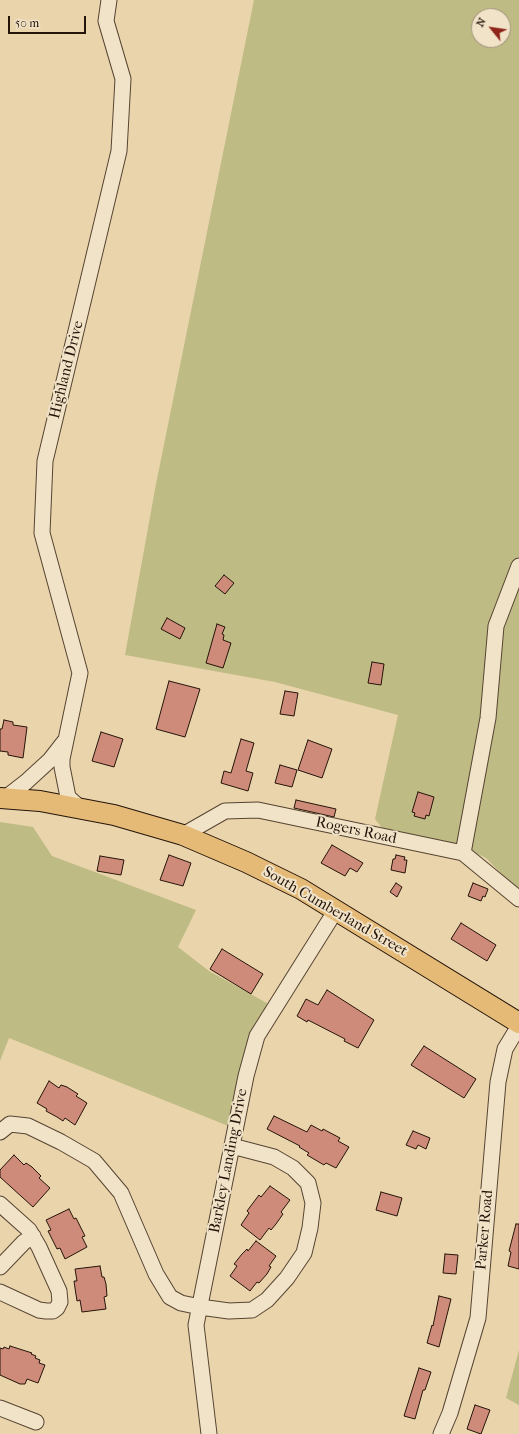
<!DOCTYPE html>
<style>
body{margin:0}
#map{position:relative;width:519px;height:1434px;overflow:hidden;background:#ead4ab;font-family:"IM FELL French Canon",serif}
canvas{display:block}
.north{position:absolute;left:471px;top:8px;width:40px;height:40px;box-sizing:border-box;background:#f1e3c8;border:1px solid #9f907c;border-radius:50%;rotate:300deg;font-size:11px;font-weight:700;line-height:16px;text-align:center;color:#241409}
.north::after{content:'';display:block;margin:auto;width:14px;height:18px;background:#8f2418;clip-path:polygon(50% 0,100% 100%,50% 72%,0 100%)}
.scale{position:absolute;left:8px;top:16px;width:78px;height:18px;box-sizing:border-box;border:2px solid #241409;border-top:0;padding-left:5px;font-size:12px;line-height:14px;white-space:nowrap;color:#241409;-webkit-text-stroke:3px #f1e3c8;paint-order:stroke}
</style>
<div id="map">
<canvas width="519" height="1434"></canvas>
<div class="north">N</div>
<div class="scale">50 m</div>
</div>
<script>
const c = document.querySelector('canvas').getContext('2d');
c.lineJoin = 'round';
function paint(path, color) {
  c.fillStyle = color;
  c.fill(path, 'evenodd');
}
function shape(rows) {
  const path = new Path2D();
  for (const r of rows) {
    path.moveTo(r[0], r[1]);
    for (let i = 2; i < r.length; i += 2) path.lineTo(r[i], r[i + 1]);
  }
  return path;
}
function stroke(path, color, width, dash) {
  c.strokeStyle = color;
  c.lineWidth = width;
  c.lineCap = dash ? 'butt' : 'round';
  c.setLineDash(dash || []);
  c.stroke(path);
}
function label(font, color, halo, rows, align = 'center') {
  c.font = font + ' "IM FELL French Canon",serif';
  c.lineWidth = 4;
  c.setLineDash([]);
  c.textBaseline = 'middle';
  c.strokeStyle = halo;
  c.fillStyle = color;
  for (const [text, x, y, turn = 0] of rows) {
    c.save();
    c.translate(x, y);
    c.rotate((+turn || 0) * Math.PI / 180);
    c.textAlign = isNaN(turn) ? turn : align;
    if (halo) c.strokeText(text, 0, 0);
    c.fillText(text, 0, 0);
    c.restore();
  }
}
paint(shape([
 [254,0,519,0,519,889,510,883,486,858,458,845,382,828,375,819,398,715,275,682,125,655,156,484],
 [479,16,503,16,503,40,479,40],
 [0,822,33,827,52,856,196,910,178,947,209,971,274,1007,257,1036,236,1129,9,1038,0,1061],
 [519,1350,519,1405,506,1398]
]), '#bebb84');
const building = shape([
 [224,575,234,583,225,594,215,586,224,575],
 [167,618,185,628,180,639,161,629,167,618],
 [217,624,225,627,222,634,224,635,223,640,231,643,223,668,206,663,217,624],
 [372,662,384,664,381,685,368,683,372,662],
 [169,681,200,689,185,737,156,729,169,681],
 [285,691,298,693,294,716,280,714,285,691],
 [4,720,13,722,13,725,27,727,23,758,8,755,8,752,0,751,0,729,2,729,4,720],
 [101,732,123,739,114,767,92,761,101,732],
 [241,739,254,743,246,771,253,773,248,791,221,783,224,771,231,773,241,739],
 [308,740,332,749,322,778,298,770,308,740],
 [280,765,297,770,292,787,275,783,280,765],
 [418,792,434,797,429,816,426,815,425,819,414,816,415,813,412,812,418,792],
 [296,800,336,809,334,817,294,808,296,800],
 [332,845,363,863,357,872,350,868,345,876,321,863,332,845],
 [169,855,191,863,183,886,160,880,169,855],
 [396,855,405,857,404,860,407,860,405,873,391,870,393,859,395,859,396,855],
 [100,856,124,860,121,875,97,871,100,856],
 [396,883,402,887,397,897,390,892,396,883],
 [473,883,488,889,485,897,483,896,481,901,468,896,473,883],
 [461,923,496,945,487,961,451,939,461,923],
 [222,949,263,974,251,994,210,969,222,949],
 [327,990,374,1020,358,1048,344,1041,345,1039,308,1020,307,1022,297,1016,306,999,318,1005,327,990],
 [424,1046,476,1079,464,1098,411,1065,424,1046],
 [49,1081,59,1088,61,1085,67,1087,78,1094,76,1096,87,1103,75,1125,65,1118,63,1121,57,1117,46,1111,47,1109,37,1103,49,1081],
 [274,1116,307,1132,311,1125,322,1131,323,1129,340,1138,338,1141,349,1147,336,1168,326,1163,324,1165,307,1155,309,1153,299,1147,300,1146,267,1129,274,1116],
 [413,1131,430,1138,426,1149,418,1145,416,1149,406,1145,413,1131],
 [14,1155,24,1165,26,1163,32,1167,41,1176,39,1178,50,1188,33,1207,0,1177,0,1170,14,1155],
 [270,1186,290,1200,281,1212,283,1214,276,1224,271,1230,269,1228,260,1240,241,1225,249,1213,247,1211,259,1195,261,1197,270,1186],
 [381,1192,402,1198,397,1216,376,1210,381,1192],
 [69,1209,74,1219,76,1218,85,1236,82,1237,87,1247,65,1259,60,1248,57,1249,48,1231,51,1230,46,1220,69,1209],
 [516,1224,519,1224,519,1269,508,1266,511,1252,509,1251,516,1224],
 [256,1241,276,1256,269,1266,271,1267,267,1274,259,1283,257,1282,250,1291,230,1276,237,1266,234,1264,242,1254,247,1249,248,1251,256,1241],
 [445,1254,458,1255,456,1274,443,1273,445,1254],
 [100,1266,102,1277,104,1277,106,1284,107,1296,104,1297,106,1309,82,1312,80,1300,77,1301,75,1288,74,1281,77,1281,75,1269,100,1266],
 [439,1296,451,1299,439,1347,427,1343,432,1325,433,1326,439,1296],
 [10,1346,32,1353,31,1354,36,1356,35,1358,40,1360,39,1363,45,1365,38,1383,27,1379,25,1384,20,1384,0,1375,0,1348,3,1349,4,1347,9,1349,10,1346],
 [419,1368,431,1372,425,1390,423,1390,415,1419,404,1416,419,1368],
 [475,1405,490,1410,481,1434,467,1429,475,1405]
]);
paint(building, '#cf8b79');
stroke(building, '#241409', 1);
const minor = shape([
 [1,798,8,796,26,782,50,760,64,742],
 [80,808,68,797,62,767,62,759,80,673,42,533,45,461,119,151,123,79,106,21,109,0],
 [183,835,225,811,258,810,463,853,519,899],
 [463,853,488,718,496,626,519,566],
 [0,1132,10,1124,28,1126,61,1142,94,1161,121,1193,156,1274,170,1297,181,1303,200,1307,229,1311,252,1310,267,1300,287,1278,304,1253,310,1228,313,1203,308,1183,293,1168,274,1157,232,1146],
 [0,1204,29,1230,39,1247,59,1291,60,1302,57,1308,53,1311,46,1311,39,1310,0,1292],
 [0,1267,24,1242,33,1236],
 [0,1408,36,1422],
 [209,1434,196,1325,246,1076,257,1036,336,910],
 [441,1434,450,1413,478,1318,498,1082,505,1049,519,1026]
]);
const major = shape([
 [0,798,40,801,114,815,183,835,246,862,301,889,519,1023]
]);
stroke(minor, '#564432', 17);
stroke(major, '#241409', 22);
stroke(minor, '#f1e3c8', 15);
stroke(major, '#e5ba76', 20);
label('15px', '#241409', '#f1e3c8', [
 ["Highland Drive",67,370,-76],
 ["Rogers Road",356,831,12],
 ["South Cumberland Street",335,912,30],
 ["Barkley Landing Drive",229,1161,-79],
 ["Parker Road",485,1230,-85]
]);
</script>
